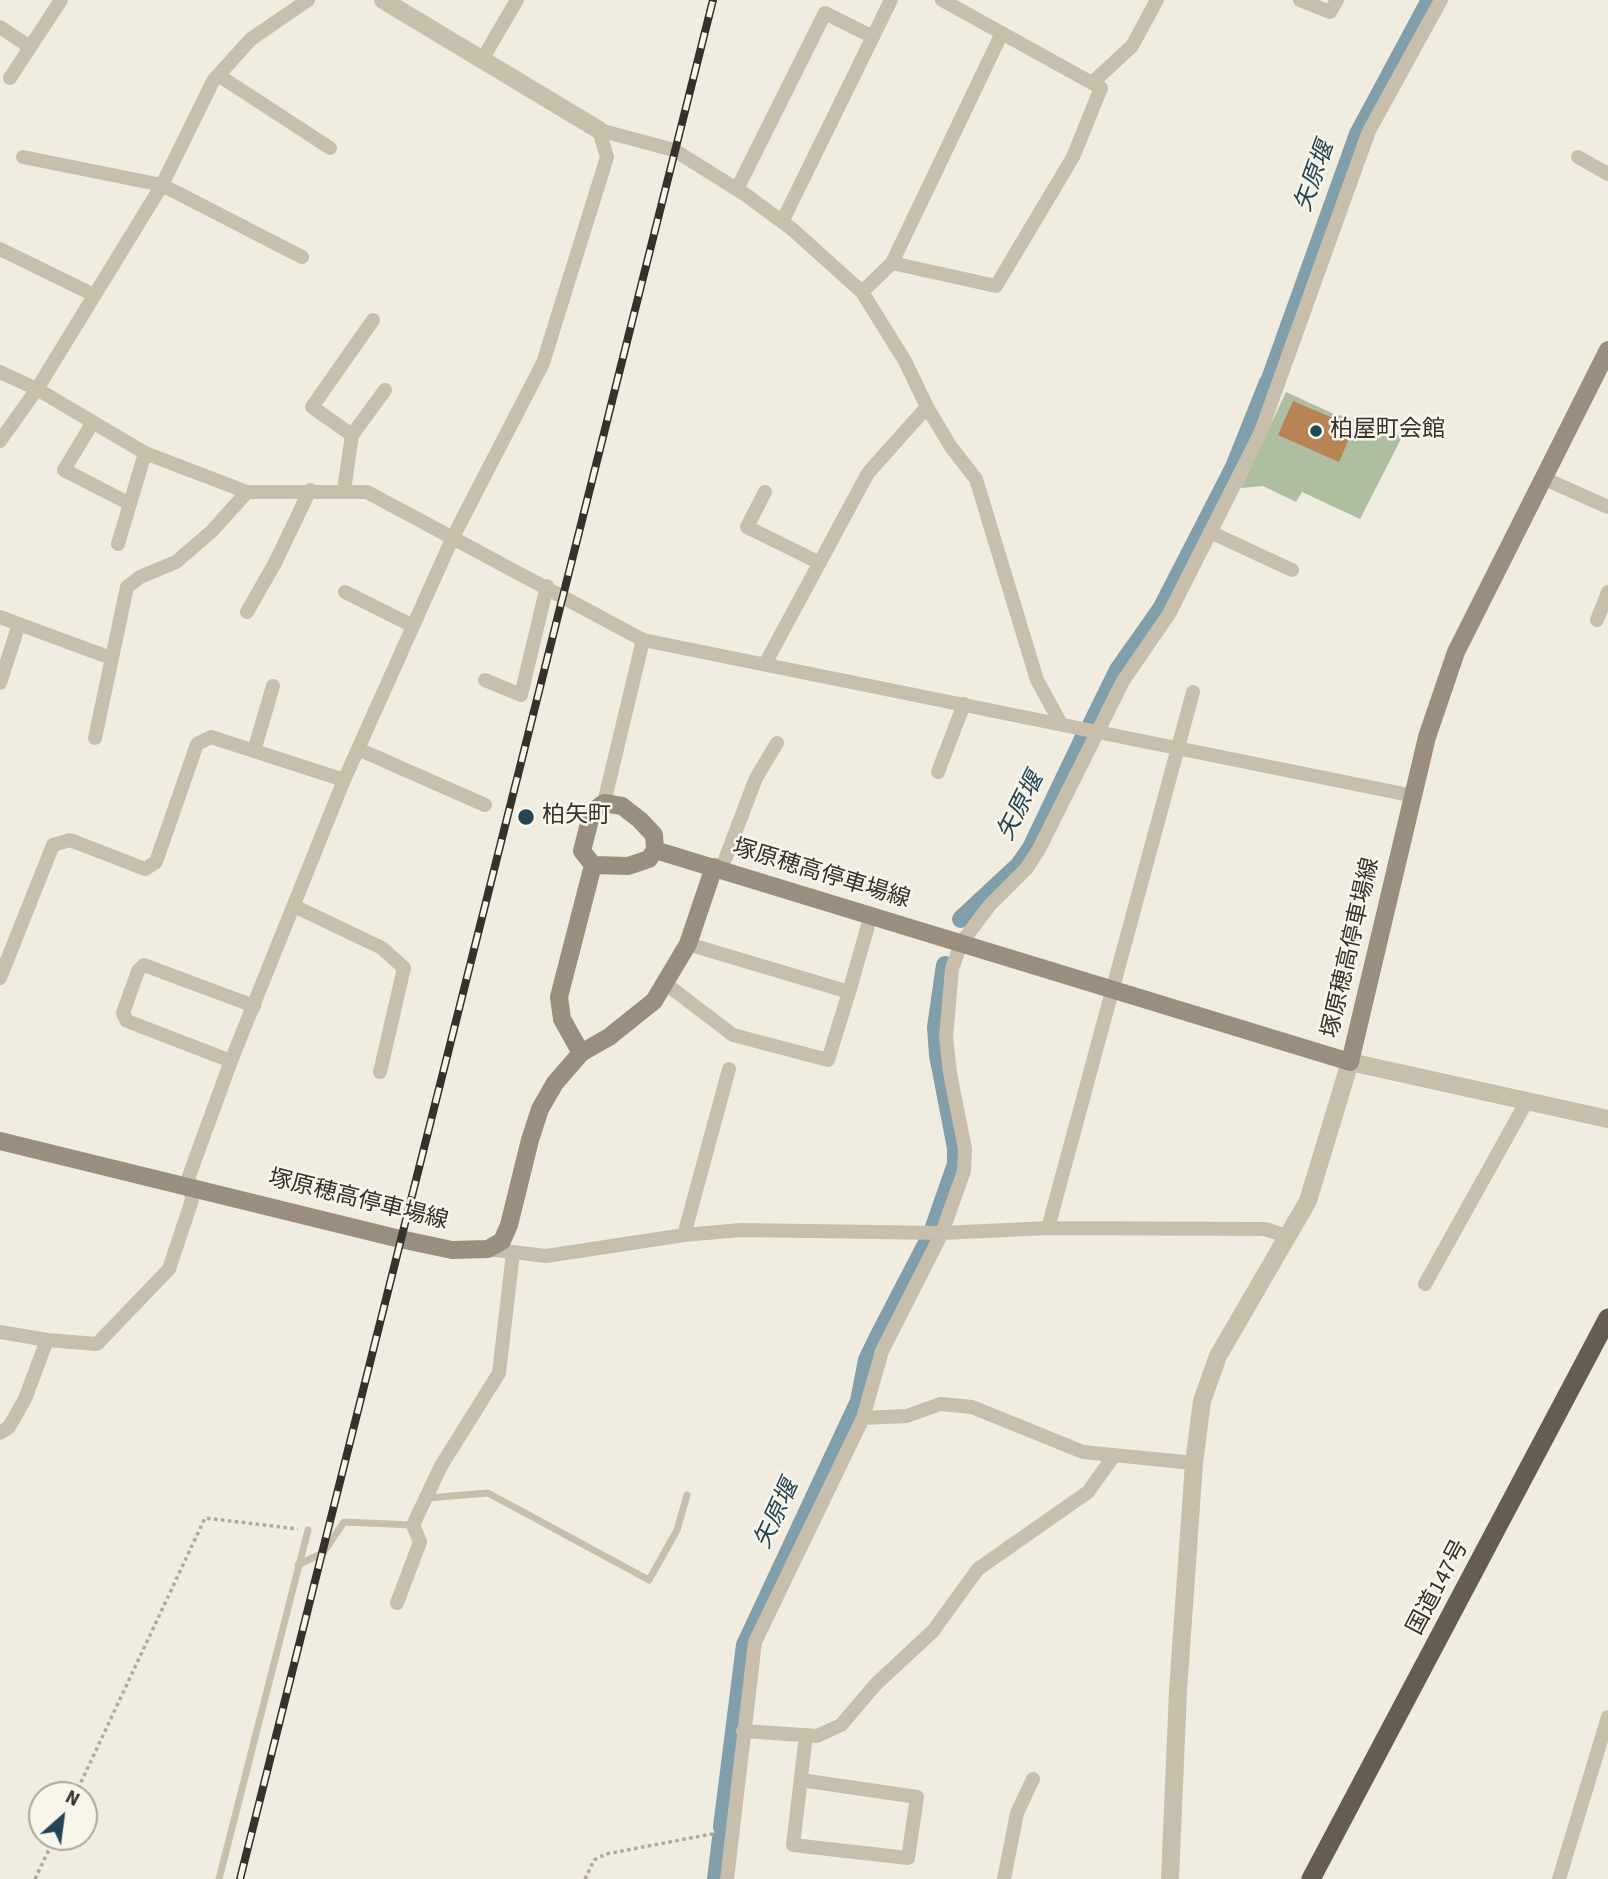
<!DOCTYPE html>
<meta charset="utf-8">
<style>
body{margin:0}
#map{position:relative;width:1608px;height:1879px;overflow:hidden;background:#f0ecdf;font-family:"Source Sans 3",sans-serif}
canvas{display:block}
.north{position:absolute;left:28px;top:1781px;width:70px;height:70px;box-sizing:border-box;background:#f8f5eb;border:2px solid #aaa79e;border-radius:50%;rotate:28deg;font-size:19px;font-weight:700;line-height:28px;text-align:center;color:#36312a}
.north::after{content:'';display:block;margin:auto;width:24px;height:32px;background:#244553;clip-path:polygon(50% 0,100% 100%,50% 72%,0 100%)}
</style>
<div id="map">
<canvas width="1608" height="1879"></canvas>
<div class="north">N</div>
</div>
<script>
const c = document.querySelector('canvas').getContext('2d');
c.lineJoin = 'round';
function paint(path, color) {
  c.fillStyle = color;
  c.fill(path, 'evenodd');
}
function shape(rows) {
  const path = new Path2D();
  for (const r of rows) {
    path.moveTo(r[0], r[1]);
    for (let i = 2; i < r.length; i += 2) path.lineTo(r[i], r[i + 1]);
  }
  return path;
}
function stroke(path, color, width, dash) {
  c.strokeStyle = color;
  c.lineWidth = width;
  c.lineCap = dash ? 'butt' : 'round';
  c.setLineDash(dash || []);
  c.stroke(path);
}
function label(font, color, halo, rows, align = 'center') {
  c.font = font + ' "Source Sans 3","Noto Sans JP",sans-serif';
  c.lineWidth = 5;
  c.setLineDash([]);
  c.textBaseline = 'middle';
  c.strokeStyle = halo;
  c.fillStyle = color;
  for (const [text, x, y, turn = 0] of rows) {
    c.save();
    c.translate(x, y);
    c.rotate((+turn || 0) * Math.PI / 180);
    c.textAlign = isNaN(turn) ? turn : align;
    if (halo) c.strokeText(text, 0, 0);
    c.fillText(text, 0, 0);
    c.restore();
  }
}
paint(shape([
 [1286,392,1334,414,1379,425,1402,437,1360,519,1302,492,1296,502,1263,486,1241,488]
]), '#adbea1');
stroke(shape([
 [1270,379,1358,134,1430,0],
 [1091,725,1118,670,1161,609,1234,467,1268,382],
 [961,919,1019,865,1031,848,1084,737],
 [934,1227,956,1164,956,1148,938,1055,936,1027,945,965],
 [722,1827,745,1645,859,1401,867,1360,878,1337,929,1239],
 [716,1879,721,1838]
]), '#819faa', 18);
paint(shape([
 [1293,401,1354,427,1339,462,1278,435]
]), '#b88455');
stroke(shape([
 [75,1795,205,1518,298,1529],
 [35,1879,55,1837],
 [585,1879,594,1860,606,1854,717,1833]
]), '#b3a997', 3.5, [3.5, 3.5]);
stroke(shape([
 [427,1498,488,1493,649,1580,677,1530,687,1495],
 [298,1565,323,1553,344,1522,413,1525],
 [219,1879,308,1530]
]), '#c7bfac', 7);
stroke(shape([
 [1300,0,1330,12,1337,0],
 [0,27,30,47],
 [483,58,517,0],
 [218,75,330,148],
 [10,78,61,0],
 [1092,83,1132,46,1157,0],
 [23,157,162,185,302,257],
 [1578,157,1608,174],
 [737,189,825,13,873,37],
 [782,222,891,0],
 [0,249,94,295],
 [892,263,996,286,1073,157,1101,88,942,0],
 [862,292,892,263,1002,33],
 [0,372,37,389,145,453,247,492,367,492,643,640,1414,796],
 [93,422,64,470,130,504],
 [352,435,312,407,373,320],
 [0,441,37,389,162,185,213,81,251,39,308,0],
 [1543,478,1608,507],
 [344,490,352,435,385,390],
 [765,492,747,527,820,563],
 [1210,532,1292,570],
 [118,544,145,453],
 [345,592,413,626],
 [247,612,275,563,310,490],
 [0,617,111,658],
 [1597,620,1608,592],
 [765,664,868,473,927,407],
 [485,680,521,695,547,586],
 [0,683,19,624],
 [95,738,127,587,140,577,176,562,212,531,247,492],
 [358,749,485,805],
 [254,751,273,686],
 [938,772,964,704],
 [604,803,643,640],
 [721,870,756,778,777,743],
 [294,906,382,948,404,968,380,1072],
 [688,944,849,992,871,915],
 [0,978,53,845,70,840,145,869,156,862,197,744,211,737,344,780],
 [666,984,733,1035,828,1060,849,992],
 [231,1061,127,1021,123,1013,138,971,144,965,254,1006],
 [1048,1228,1193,692],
 [684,1235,729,1069],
 [488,1249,546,1256,684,1235,741,1230,942,1233,1048,1228,1265,1229,1289,1237],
 [1425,1284,1527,1101],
 [0,1332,47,1340,97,1344,169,1269,192,1200,189,1176,231,1061,344,780,453,537,543,363,607,157,599,130,674,150,746,195,792,229,862,292,905,361,927,407,951,447,976,479,1037,680,1060,722],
 [863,1418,907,1416,940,1404,972,1407,1083,1452,1194,1463],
 [0,1433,9,1427,25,1399,47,1340],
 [397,1603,420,1542,413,1525,441,1466,499,1373,513,1253],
 [743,1731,817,1736,841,1725,876,1684,933,1631,978,1569,1088,1492,1113,1457],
 [801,1780,917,1797,908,1858,793,1845,806,1735],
 [727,1879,755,1642,863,1418,882,1351,942,1233,964,1171,965,1149,950,1073,946,1037,952,969,961,943,990,905,1026,869,1038,851,1123,681,1169,614,1260,434,1369,131,1441,0],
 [1004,1879,1017,1813,1033,1779],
 [1559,1879,1608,1717]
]), '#c7bfac', 14);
stroke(shape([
 [383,0,599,130],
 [1170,1879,1178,1691,1194,1463,1202,1401,1218,1356,1308,1201,1350,1062,1608,1119]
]), '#c7bfac', 18);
stroke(shape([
 [604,803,622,806,640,820,654,835,655,850,649,859,628,866,593,865,582,851,592,812,604,803],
 [655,850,1350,1062,1427,737,1456,652,1608,350],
 [581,1053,562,1019,559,997,593,865],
 [0,1141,400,1239,452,1250,488,1249,502,1241,509,1225,530,1140,540,1109,555,1083,581,1053,609,1037,654,1001,688,944,714,867]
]), '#9a8f7e', 18);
stroke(shape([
 [1311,1879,1608,1318]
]), '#665c50', 19);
const rail = shape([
 [240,1879,713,0]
]);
stroke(rail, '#36312a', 8);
stroke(rail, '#f8f5eb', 5, [16]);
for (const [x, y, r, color] of [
 [1316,431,7,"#244553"],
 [526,817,9,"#244553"]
]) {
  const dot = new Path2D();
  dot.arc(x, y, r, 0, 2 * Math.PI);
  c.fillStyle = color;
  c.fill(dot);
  stroke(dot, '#f8f5eb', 2.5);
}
label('23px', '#36312a', '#f8f5eb', [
 ["柏屋町会館",1330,431],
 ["柏矢町",542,817]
], 'left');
label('23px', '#36312a', '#f8f5eb', [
 ["塚原穂高停車場線",821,875,17],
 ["塚原穂高停車場線",1352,948,-77],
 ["塚原穂高停車場線",358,1201,14],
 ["国道147号",1439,1588,-62]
]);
label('italic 24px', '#244553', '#f8f5eb', [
 ["矢原堰",1316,177,-70],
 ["矢原堰",1022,807,-63],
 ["矢原堰",778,1515,-65]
]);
</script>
